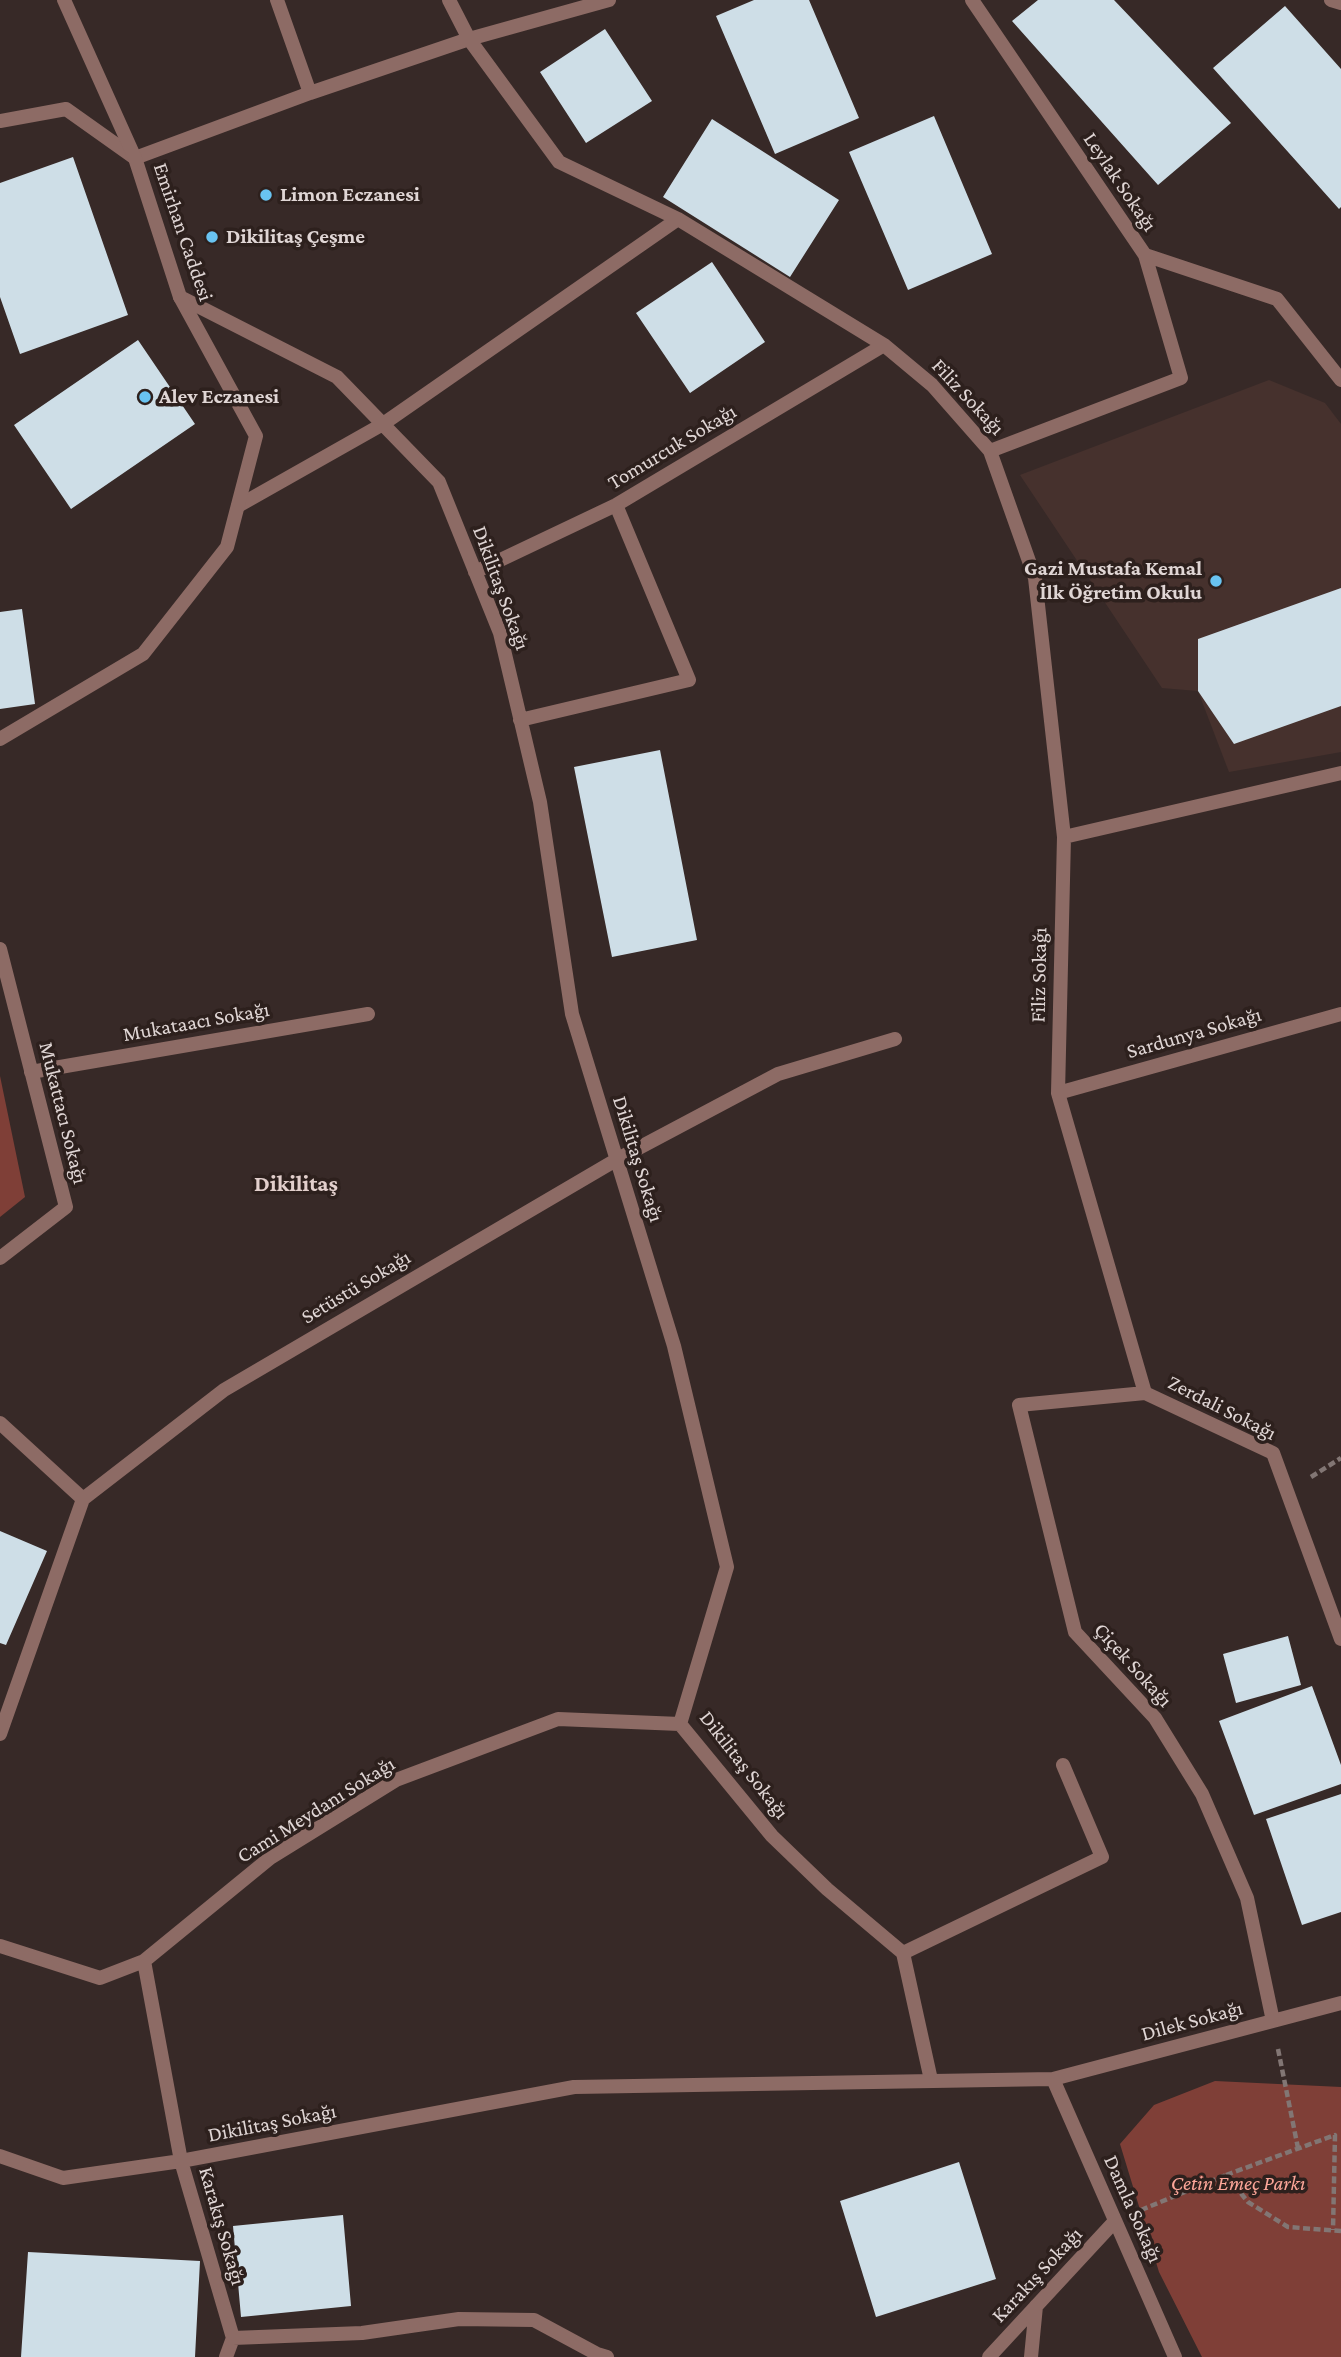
<!DOCTYPE html>
<meta charset="utf-8">
<style>
body{margin:0}
canvas{display:block;background:#372927}
</style>
<canvas width="1341" height="2357"></canvas>
<script>
const c = document.querySelector('canvas').getContext('2d');
c.lineJoin = 'round';
function paint(path, color) {
  c.fillStyle = color;
  c.fill(path, 'evenodd');
}
function shape(rows) {
  const path = new Path2D();
  for (const r of rows) {
    path.moveTo(r[0], r[1]);
    for (let i = 2; i < r.length; i += 2) path.lineTo(r[i], r[i + 1]);
  }
  return path;
}
function stroke(path, color, width, dash) {
  c.strokeStyle = color;
  c.lineWidth = width;
  c.lineCap = dash ? 'butt' : 'round';
  c.setLineDash(dash || []);
  c.stroke(path);
}
function label(font, color, halo, rows, align = 'center') {
  c.font = font + ' "Crimson Pro",serif';
  c.lineWidth = 7;
  c.setLineDash([]);
  c.textBaseline = 'middle';
  c.strokeStyle = halo;
  c.fillStyle = color;
  for (const [text, x, y, turn = 0] of rows) {
    c.save();
    c.translate(x, y);
    c.rotate((+turn || 0) * Math.PI / 180);
    c.textAlign = isNaN(turn) ? turn : align;
    if (halo) c.strokeText(text, 0, 0);
    c.fillText(text, 0, 0);
    c.restore();
  }
}
paint(shape([
 [1269,380,1325,403,1341,424,1341,752,1229,772,1198,691,1162,688,1020,475]
]), '#46312d');
paint(shape([
 [0,1076,25,1197,0,1217],
 [1215,2081,1341,2087,1341,2357,1202,2357,1159,2272,1120,2144,1154,2105]
]), '#7f3f37');
paint(shape([
 [754,0,809,0,859,118,775,154,716,16],
 [1038,0,1114,0,1231,123,1158,185,1012,21],
 [1285,6,1341,69,1341,207,1339,209,1213,68],
 [605,29,652,101,586,143,540,72],
 [934,116,992,254,908,290,849,152],
 [712,119,839,200,790,277,663,197],
 [73,157,128,315,20,354,0,297,0,183],
 [712,262,765,342,690,393,636,313],
 [138,340,195,424,71,509,14,425],
 [1341,588,1341,706,1234,744,1198,691,1198,639],
 [22,609,35,704,0,709,0,612],
 [660,750,697,940,612,957,574,767],
 [0,1531,47,1551,6,1645,0,1643],
 [1288,1636,1301,1685,1236,1703,1223,1654],
 [1312,1686,1341,1765,1341,1784,1254,1815,1219,1721],
 [1341,1794,1341,1912,1302,1925,1266,1819],
 [959,2162,996,2279,876,2317,840,2201],
 [343,2215,351,2306,241,2317,233,2226],
 [28,2252,200,2261,195,2357,21,2357]
]), '#cedee7');
stroke(shape([
 [1311,1477,1341,1458],
 [1278,2049,1298,2148],
 [1226,2175,1335,2135,1333,2230],
 [1141,2210,1226,2175,1248,2202,1288,2227,1341,2231]
]), '#827674', 4.5, [7, 3.5]);
stroke(shape([
 [277,0,310,93],
 [449,0,469,39,559,162,678,219,884,345,932,385,990,451,1035,578,1064,837,1058,1093,1145,1393,1273,1453,1341,1639],
 [972,0,1145,255,1277,299,1341,380],
 [1331,0,1341,3],
 [0,121,66,109,135,158,310,93,469,39,609,0],
 [180,297,337,377,439,482,500,633,540,802,572,1014,674,1346,727,1567,680,1724,772,1836,827,1889,903,1953,931,2080],
 [990,451,1181,378,1145,255],
 [238,506,383,424,678,219],
 [475,572,616,505,884,345],
 [520,720,689,680,616,505],
 [1064,837,1341,773],
 [0,949,66,1207,0,1258],
 [31,1072,368,1014],
 [1058,1093,1341,1014],
 [1145,1393,1019,1405,1075,1632,1155,1718,1202,1794,1247,1898,1273,2021],
 [0,1423,83,1499],
 [0,1734,83,1499,224,1390,616,1160,778,1074,895,1039],
 [0,1946,100,1978,144,1961,270,1858,396,1780,558,1719,680,1724],
 [903,1953,1102,1857,1063,1765],
 [144,1961,181,2161,233,2338,226,2357],
 [1053,2079,1175,2357],
 [0,2156,63,2178,181,2161,574,2087,1053,2079,1341,2003],
 [233,2338,362,2333,459,2319,534,2320,597,2354,607,2357],
 [989,2357,1115,2221],
 [1031,2357,1036,2306]
]), '#8d6b65', 14);
stroke(shape([
 [0,739,143,654,227,547,256,436,180,297,135,158,64,0]
]), '#8d6b65', 14);
for (const [x, y, r, color] of [
 [266,195,7,"#69c3f1"],
 [212,237,7,"#69c3f1"],
 [145,397,7,"#69c3f1"],
 [1216,581,7,"#69c3f1"]
]) {
  const dot = new Path2D();
  dot.arc(x, y, r, 0, 2 * Math.PI);
  c.fillStyle = color;
  c.fill(dot);
  stroke(dot, '#2d201d', 2.5);
}
label('21px', '#e0d6d5', '#2d201d', [
 ["Leylak Sokağı",1120,182,56],
 ["Emirhan Caddesi",183,232,71],
 ["Filiz Sokağı",968,397,47],
 ["Tomurcuk Sokağı",672,447,-31],
 ["Dikilitaş Sokağı",501,588,70],
 ["Filiz Sokağı",1039,975,-89],
 ["Mukataacı Sokağı",196,1022,-10],
 ["Sardunya Sokağı",1194,1033,-16],
 ["Mukattacı Sokağı",63,1113,76],
 ["Dikilitaş Sokağı",638,1159,73],
 ["Setüstü Sokağı",356,1287,-31],
 ["Zerdali Sokağı",1222,1408,27],
 ["Çiçek Sokağı",1133,1665,48],
 ["Dikilitaş Sokağı",744,1765,52],
 ["Cami Meydanı Sokağı",316,1810,-32],
 ["Dilek Sokağı",1192,2021,-15],
 ["Dikilitaş Sokağı",272,2123,-11],
 ["Damla Sokağı",1133,2209,66],
 ["Karakış Sokağı",222,2226,74],
 ["Karakış Sokağı",1037,2275,-47]
]);
label('bold 21px', '#e0d6d5', '#2d201d', [
 ["Limon Eczanesi",280,195],
 ["Dikilitaş Çeşme",226,237],
 ["Alev Eczanesi",159,397],
 ["Gazi Mustafa Kemal",1202,569,"right"],
 ["İlk Öğretim Okulu",1202,593,"right"]
], 'left');
label('italic 21px', '#fca699', '#2d201d', [
 ["Çetin Emeç Parkı",1238,2184]
]);
label('bold 23px', '#e2cfcc', '#2d201d', [
 ["Dikilitaş",296,1184]
]);
</script>
